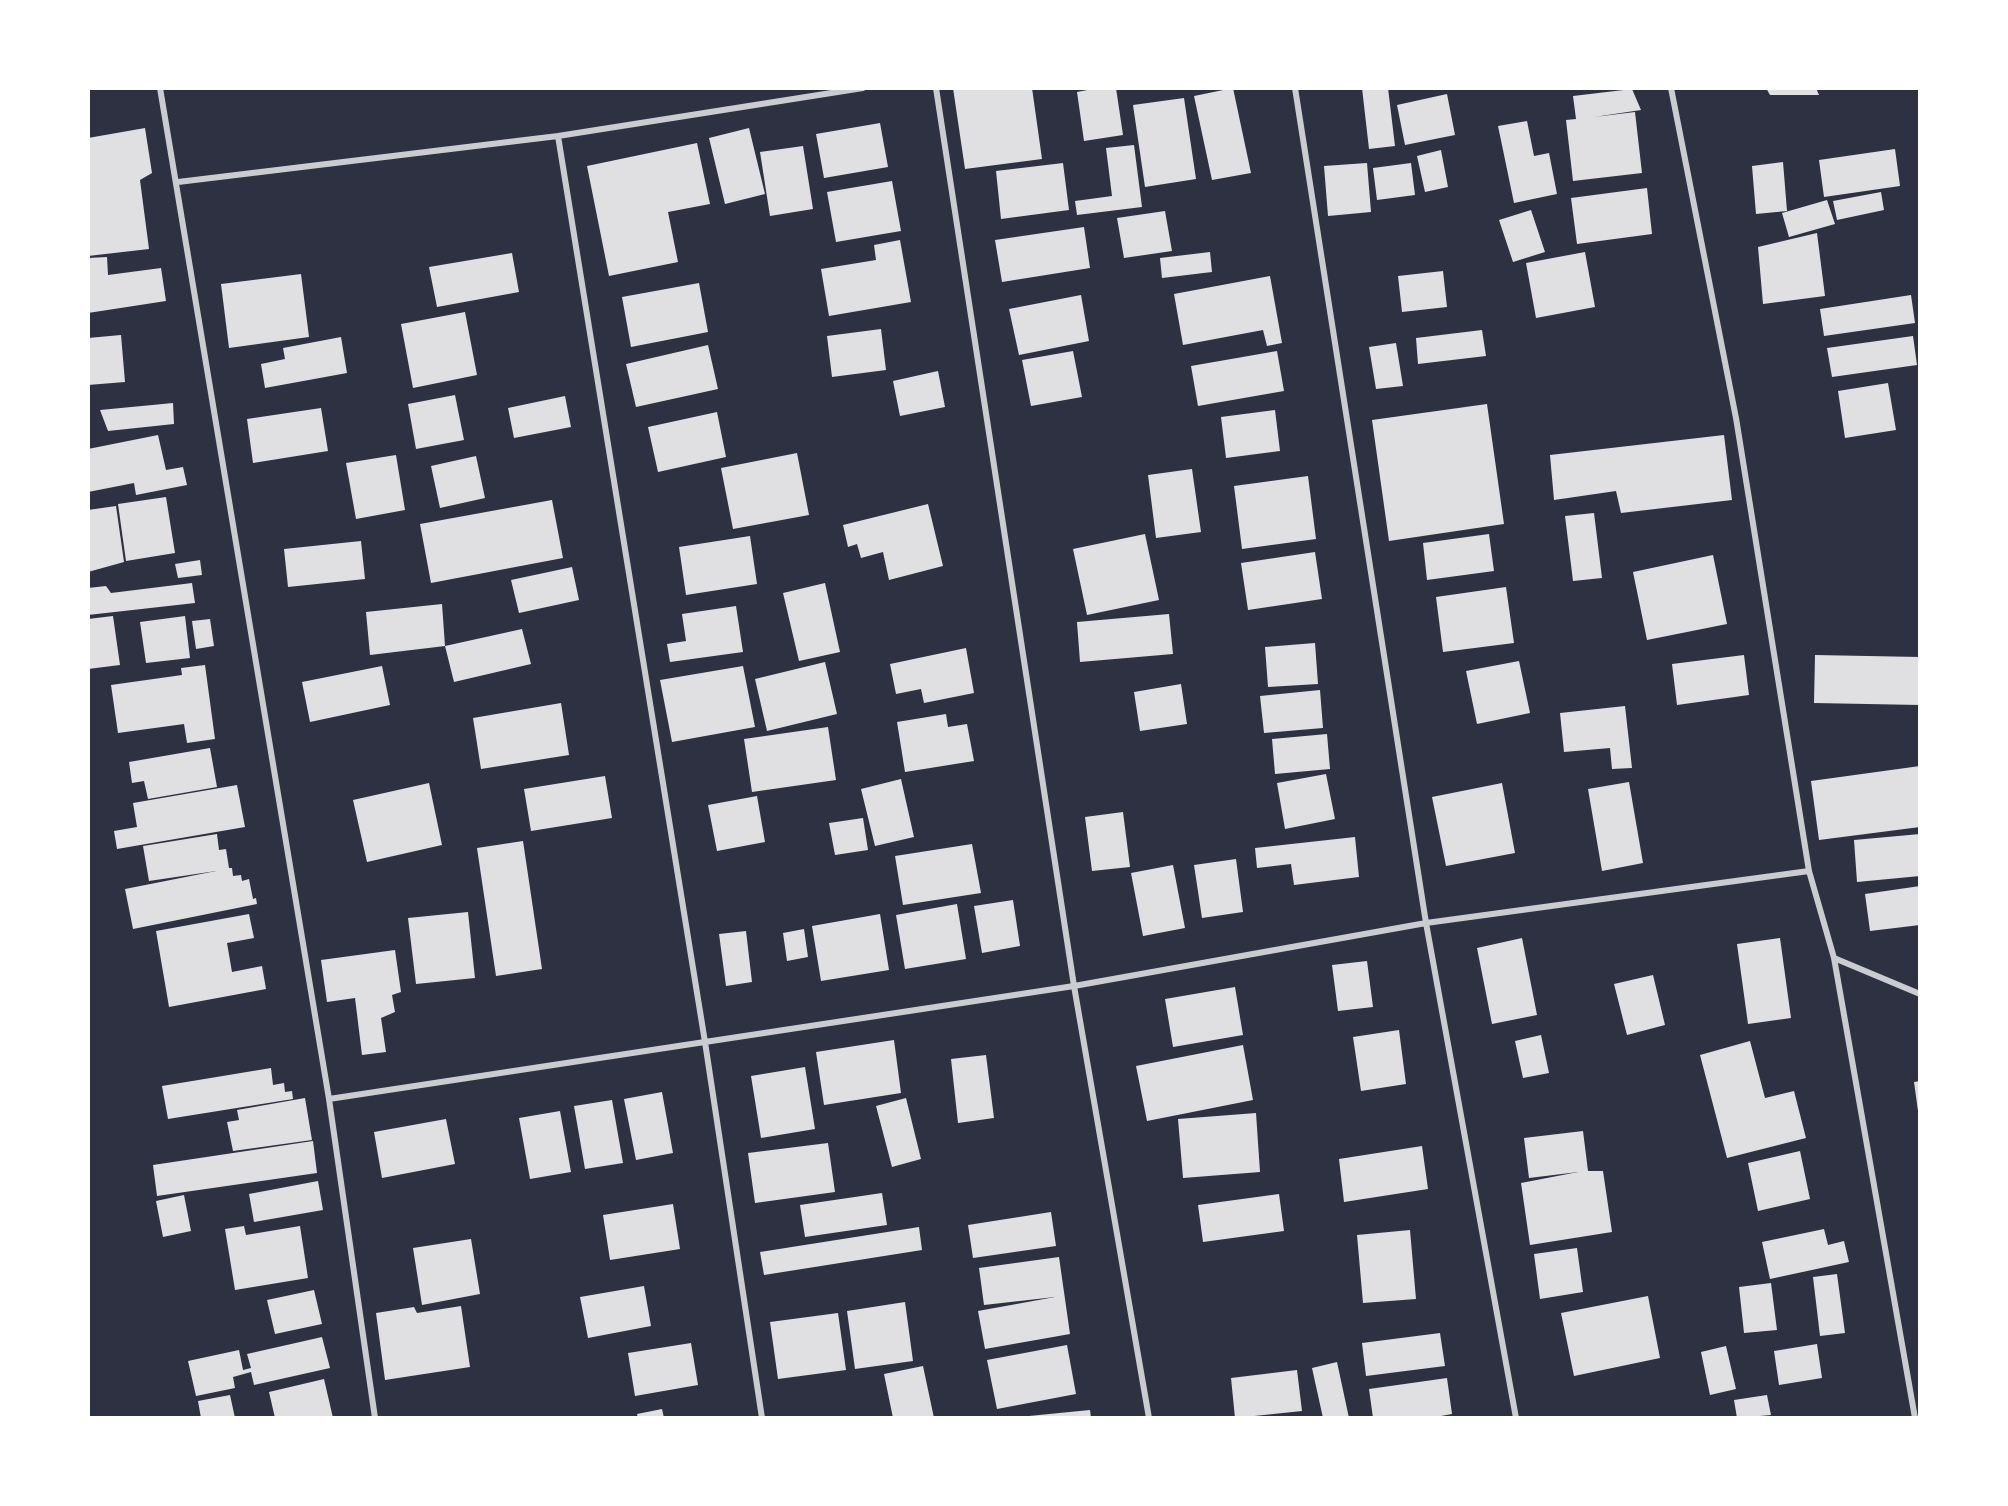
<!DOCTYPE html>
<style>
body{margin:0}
#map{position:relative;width:2008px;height:1506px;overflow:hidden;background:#2d3142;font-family:"Roboto Condensed",sans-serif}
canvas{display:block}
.frame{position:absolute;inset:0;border:90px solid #fff;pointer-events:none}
</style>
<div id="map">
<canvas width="2008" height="1506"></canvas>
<div class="frame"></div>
</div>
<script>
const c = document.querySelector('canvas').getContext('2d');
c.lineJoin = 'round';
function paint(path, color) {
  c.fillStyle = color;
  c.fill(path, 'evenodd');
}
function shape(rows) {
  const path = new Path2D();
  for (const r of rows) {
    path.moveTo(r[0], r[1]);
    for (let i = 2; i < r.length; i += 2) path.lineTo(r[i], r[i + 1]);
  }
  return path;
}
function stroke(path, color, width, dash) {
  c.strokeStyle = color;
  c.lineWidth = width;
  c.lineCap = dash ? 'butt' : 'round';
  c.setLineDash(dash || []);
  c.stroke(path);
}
paint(shape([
 [953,88,1032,88,1042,159,965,169],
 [1098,88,1116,88,1123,135,1084,141,1077,92],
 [1233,88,1251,173,1212,180,1194,96],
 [1362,88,1388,88,1395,146,1369,149],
 [1766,88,1816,88,1819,95,1770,95],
 [1632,89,1641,110,1594,117,1635,112,1642,173,1573,181,1566,120,1576,119,1573,96],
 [1447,94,1455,135,1405,145,1397,105],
 [1184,98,1196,179,1145,187,1133,105],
 [1527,121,1534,156,1549,153,1557,194,1514,203,1498,126],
 [880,123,888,167,824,178,816,134],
 [145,128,152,173,140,180,149,249,88,256,88,138],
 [749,128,765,194,725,204,709,138],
 [697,143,710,204,668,212,678,262,609,276,587,166],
 [1134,145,1142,207,1077,215,1075,201,1112,196,1106,148],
 [803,146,813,209,770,216,760,152],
 [1895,149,1900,186,1824,197,1819,160],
 [1441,150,1448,187,1425,192,1417,156],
 [1783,162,1787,211,1756,214,1752,166],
 [1063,163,1069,210,1001,219,996,171],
 [1367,163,1371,212,1328,216,1324,166],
 [1411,163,1415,195,1377,200,1373,168],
 [892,181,901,231,836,242,827,192],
 [1647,188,1652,234,1577,244,1571,198],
 [1881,192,1884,210,1837,220,1833,201],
 [1827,200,1835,224,1789,237,1782,213],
 [1531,210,1545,252,1513,262,1499,220],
 [1165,211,1172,251,1124,258,1117,218],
 [1084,227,1090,268,1002,282,995,240],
 [1817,233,1825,296,1763,304,1758,247],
 [900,240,911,302,829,316,821,269,876,260,874,245],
 [1210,252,1212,272,1162,278,1160,258],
 [1585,252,1595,307,1536,318,1526,263],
 [512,253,519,292,437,307,429,267],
 [107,257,108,275,161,268,166,301,88,313,88,258],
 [1443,271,1447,307,1402,312,1398,276],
 [301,274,309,337,229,348,221,284],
 [1270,276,1282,343,1267,346,1263,330,1183,345,1174,294],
 [699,283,708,332,631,347,622,297],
 [1081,295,1089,341,1019,355,1009,309],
 [1911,295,1915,323,1824,336,1820,309],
 [465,312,477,375,413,388,401,324],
 [881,329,886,370,832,377,827,336],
 [1482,330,1486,356,1418,364,1416,338],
 [121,335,125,382,88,385,88,338],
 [1913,336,1917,365,1832,377,1827,348],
 [341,337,347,373,265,388,261,364,285,359,283,348],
 [1396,343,1403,386,1376,389,1369,347],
 [708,345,718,389,636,407,626,364],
 [1073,351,1082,397,1031,406,1022,360],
 [1277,351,1284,391,1198,406,1191,366],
 [938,371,945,407,900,416,893,381],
 [1888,383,1896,430,1845,438,1838,391],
 [455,395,464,440,416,449,408,404],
 [565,396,571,427,514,438,508,408],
 [173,403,174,424,108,431,100,410],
 [1487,404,1504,524,1389,541,1372,420],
 [321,408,328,451,253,463,247,419],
 [1275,410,1280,451,1226,458,1221,417],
 [717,412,726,457,658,472,648,427],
 [158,435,166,470,183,467,187,485,136,495,134,483,88,492,88,449],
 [1724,435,1732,500,1621,513,1616,491,1554,500,1550,455],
 [797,453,809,515,733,529,721,468],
 [396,455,405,510,356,519,346,463],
 [476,456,485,498,440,508,431,466],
 [1192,469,1201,532,1156,538,1148,475],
 [1308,476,1316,539,1242,549,1234,486],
 [166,497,175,553,126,561,118,504],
 [552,500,563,558,431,583,420,524],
 [928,504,943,566,889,580,883,552,861,558,857,544,848,547,843,525],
 [116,506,124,562,88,572,88,510],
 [1594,513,1602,578,1573,581,1565,516],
 [1145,534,1159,600,1087,615,1073,549],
 [1489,534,1494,571,1427,580,1423,543],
 [750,536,757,584,686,595,679,547],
 [361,541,365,579,288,587,284,549],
 [1315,552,1322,599,1248,610,1241,563],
 [1713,555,1727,624,1647,640,1633,572],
 [200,560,202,575,178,578,175,564],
 [572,567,579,600,519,613,511,580],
 [192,583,195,603,88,615,88,588,106,586,111,593],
 [825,583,840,652,799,661,783,593],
 [1506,587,1514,643,1443,652,1436,597],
 [442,604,445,646,370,655,366,612],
 [736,606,743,652,670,662,667,644,686,641,682,614],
 [1169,614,1173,654,1080,662,1077,622],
 [113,616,120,665,88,669,88,619],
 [185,616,190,658,146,663,140,622],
 [210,619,214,646,196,649,192,621],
 [522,629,531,664,454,682,445,646],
 [1315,643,1318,684,1268,687,1265,647],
 [966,648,974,693,924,703,921,689,896,694,890,664],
 [1744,655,1749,695,1677,705,1672,664],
 [1815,655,1920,657,1920,705,1814,703],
 [1519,661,1530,713,1477,724,1466,671],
 [825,662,837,714,767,731,755,679],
 [205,665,215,739,187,743,184,724,118,733,111,685,182,675,181,668],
 [382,666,390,705,310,722,302,682],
 [743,666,755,727,672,742,660,680],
 [1181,684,1187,724,1140,731,1134,692],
 [1320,690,1323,728,1264,733,1260,696],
 [561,703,569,755,481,769,473,718],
 [1625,706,1632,768,1612,769,1610,748,1564,752,1560,713],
 [946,714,948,727,967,724,974,761,905,772,897,722],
 [828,727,836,780,752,792,744,739],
 [1327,734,1330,769,1275,774,1272,739],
 [210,748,217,787,148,799,144,781,132,783,129,762],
 [1920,766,1920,827,1819,840,1811,781],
 [1326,774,1335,819,1285,829,1277,783],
 [605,776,612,818,531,831,524,789],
 [901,779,914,837,875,846,861,789],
 [1629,782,1643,863,1602,871,1588,789],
 [429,783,442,845,367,862,353,800],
 [1502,783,1515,853,1446,866,1432,797],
 [237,785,245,827,117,849,114,831,137,827,133,803],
 [757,796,765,842,717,851,708,805],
 [1123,812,1130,867,1092,871,1085,817],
 [863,818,868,850,835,855,829,823],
 [217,834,219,850,226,849,229,868,232,868,233,876,241,875,242,881,249,879,253,899,256,898,257,904,133,929,125,889,216,871,149,881,143,846],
 [1920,834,1920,876,1857,882,1854,840],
 [1355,837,1359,877,1294,885,1291,864,1257,868,1255,848],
 [523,841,542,969,496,976,477,848],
 [972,844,981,893,903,905,895,856],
 [1236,859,1243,912,1202,918,1194,865],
 [1173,865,1185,928,1143,936,1131,873],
 [1920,886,1920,925,1870,931,1865,894],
 [1013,900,1020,946,982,953,974,906],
 [957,904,966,959,905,969,896,915],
 [468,912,475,978,416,984,408,918],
 [249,914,254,938,227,943,232,972,262,966,266,989,169,1007,156,931],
 [880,914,889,970,821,981,812,926],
 [804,929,808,957,787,961,783,933],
 [746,931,752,982,726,986,719,934],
 [1522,938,1537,1015,1492,1024,1477,948],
 [1780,938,1791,1018,1748,1024,1737,944],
 [395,950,401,992,392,995,395,1012,381,1018,386,1052,362,1055,355,998,327,1002,321,960],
 [1367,961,1373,1007,1338,1011,1332,965],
 [1653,975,1665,1025,1627,1035,1614,984],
 [1235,987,1243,1035,1173,1047,1165,999],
 [1399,1030,1406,1084,1361,1091,1353,1037],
 [1541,1035,1549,1073,1523,1078,1515,1041],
 [894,1040,901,1093,824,1105,816,1052],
 [1750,1041,1765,1098,1794,1091,1806,1138,1727,1158,1700,1055],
 [1243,1045,1253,1100,1147,1121,1136,1066],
 [986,1055,994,1118,958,1123,951,1059],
 [805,1067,815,1129,761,1138,751,1076],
 [271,1068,273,1085,284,1083,285,1092,292,1091,293,1099,168,1119,162,1086],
 [1920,1081,1920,1111,1918,1111,1914,1082],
 [662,1092,673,1153,636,1160,624,1099],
 [305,1098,312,1140,233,1151,227,1122,239,1120,237,1110],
 [906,1098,921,1159,892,1167,876,1106],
 [612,1100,623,1163,585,1169,574,1106],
 [560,1111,571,1172,530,1179,519,1118],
 [1256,1113,1260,1172,1183,1178,1178,1119],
 [446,1119,455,1164,382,1178,374,1132],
 [1583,1131,1588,1171,1603,1171,1612,1232,1530,1245,1521,1183,1578,1172,1529,1178,1524,1138],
 [313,1141,317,1173,157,1196,153,1165],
 [828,1143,835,1192,755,1203,748,1153],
 [1422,1146,1428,1189,1344,1202,1339,1159],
 [1800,1151,1810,1199,1758,1211,1748,1163],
 [318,1181,323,1210,254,1222,249,1194],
 [882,1193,887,1225,805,1237,800,1205],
 [1279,1194,1284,1231,1203,1242,1198,1205],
 [184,1195,191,1231,163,1237,156,1201],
 [673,1204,680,1249,610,1260,603,1215],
 [1051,1212,1056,1246,973,1258,968,1225],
 [244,1226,246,1235,300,1226,308,1278,235,1290,225,1229],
 [919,1227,922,1250,764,1275,760,1252],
 [1824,1229,1828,1245,1844,1241,1849,1262,1770,1279,1762,1242],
 [1410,1230,1416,1299,1363,1303,1357,1235],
 [471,1239,480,1294,422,1305,413,1248],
 [1577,1248,1583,1292,1540,1299,1534,1254],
 [1059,1257,1070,1334,985,1349,978,1311,1055,1297,984,1305,979,1268],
 [1837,1274,1845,1333,1820,1336,1813,1277],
 [1771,1283,1777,1330,1744,1333,1739,1287],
 [644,1286,651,1326,588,1338,580,1297],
 [314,1290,322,1324,275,1334,267,1300],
 [1648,1296,1660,1358,1574,1376,1561,1313],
 [905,1302,913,1361,855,1369,847,1311],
 [461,1306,470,1367,385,1380,376,1313,414,1307,417,1313],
 [838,1313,846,1370,778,1379,770,1322],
 [1440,1333,1445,1366,1366,1376,1362,1343],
 [322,1337,330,1368,254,1385,251,1372,233,1377,235,1388,196,1396,188,1361,239,1350,243,1370,251,1368,247,1354],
 [691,1343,698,1385,635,1396,628,1353],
 [1817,1344,1822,1378,1779,1385,1774,1351],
 [1067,1345,1076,1394,997,1409,987,1360],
 [1726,1346,1736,1389,1710,1395,1701,1352],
 [1337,1362,1349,1418,1323,1418,1312,1368],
 [923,1366,934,1418,893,1418,884,1374],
 [1297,1370,1302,1411,1235,1418,1231,1378],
 [1447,1378,1452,1414,1430,1418,1373,1418,1369,1389],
 [324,1379,333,1418,275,1418,269,1392],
 [230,1395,235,1418,201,1418,198,1401],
 [1767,1395,1771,1415,1737,1418,1734,1400],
 [662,1409,664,1418,638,1418,637,1414],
 [1090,1410,1091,1418,1029,1418,1029,1416]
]), '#e0e0e3');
stroke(shape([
 [160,88,329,1099,375,1418],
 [936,88,1074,986,1149,1418],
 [1295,88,1426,923,1516,1418],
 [1671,88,1736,418,1809,871,1834,958,1915,1418],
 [558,136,705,1042,762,1418],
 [178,182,558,136,863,88],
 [1834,958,1920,994],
 [329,1099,1074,986,1426,923,1809,871]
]), '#caccd0', 6);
</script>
